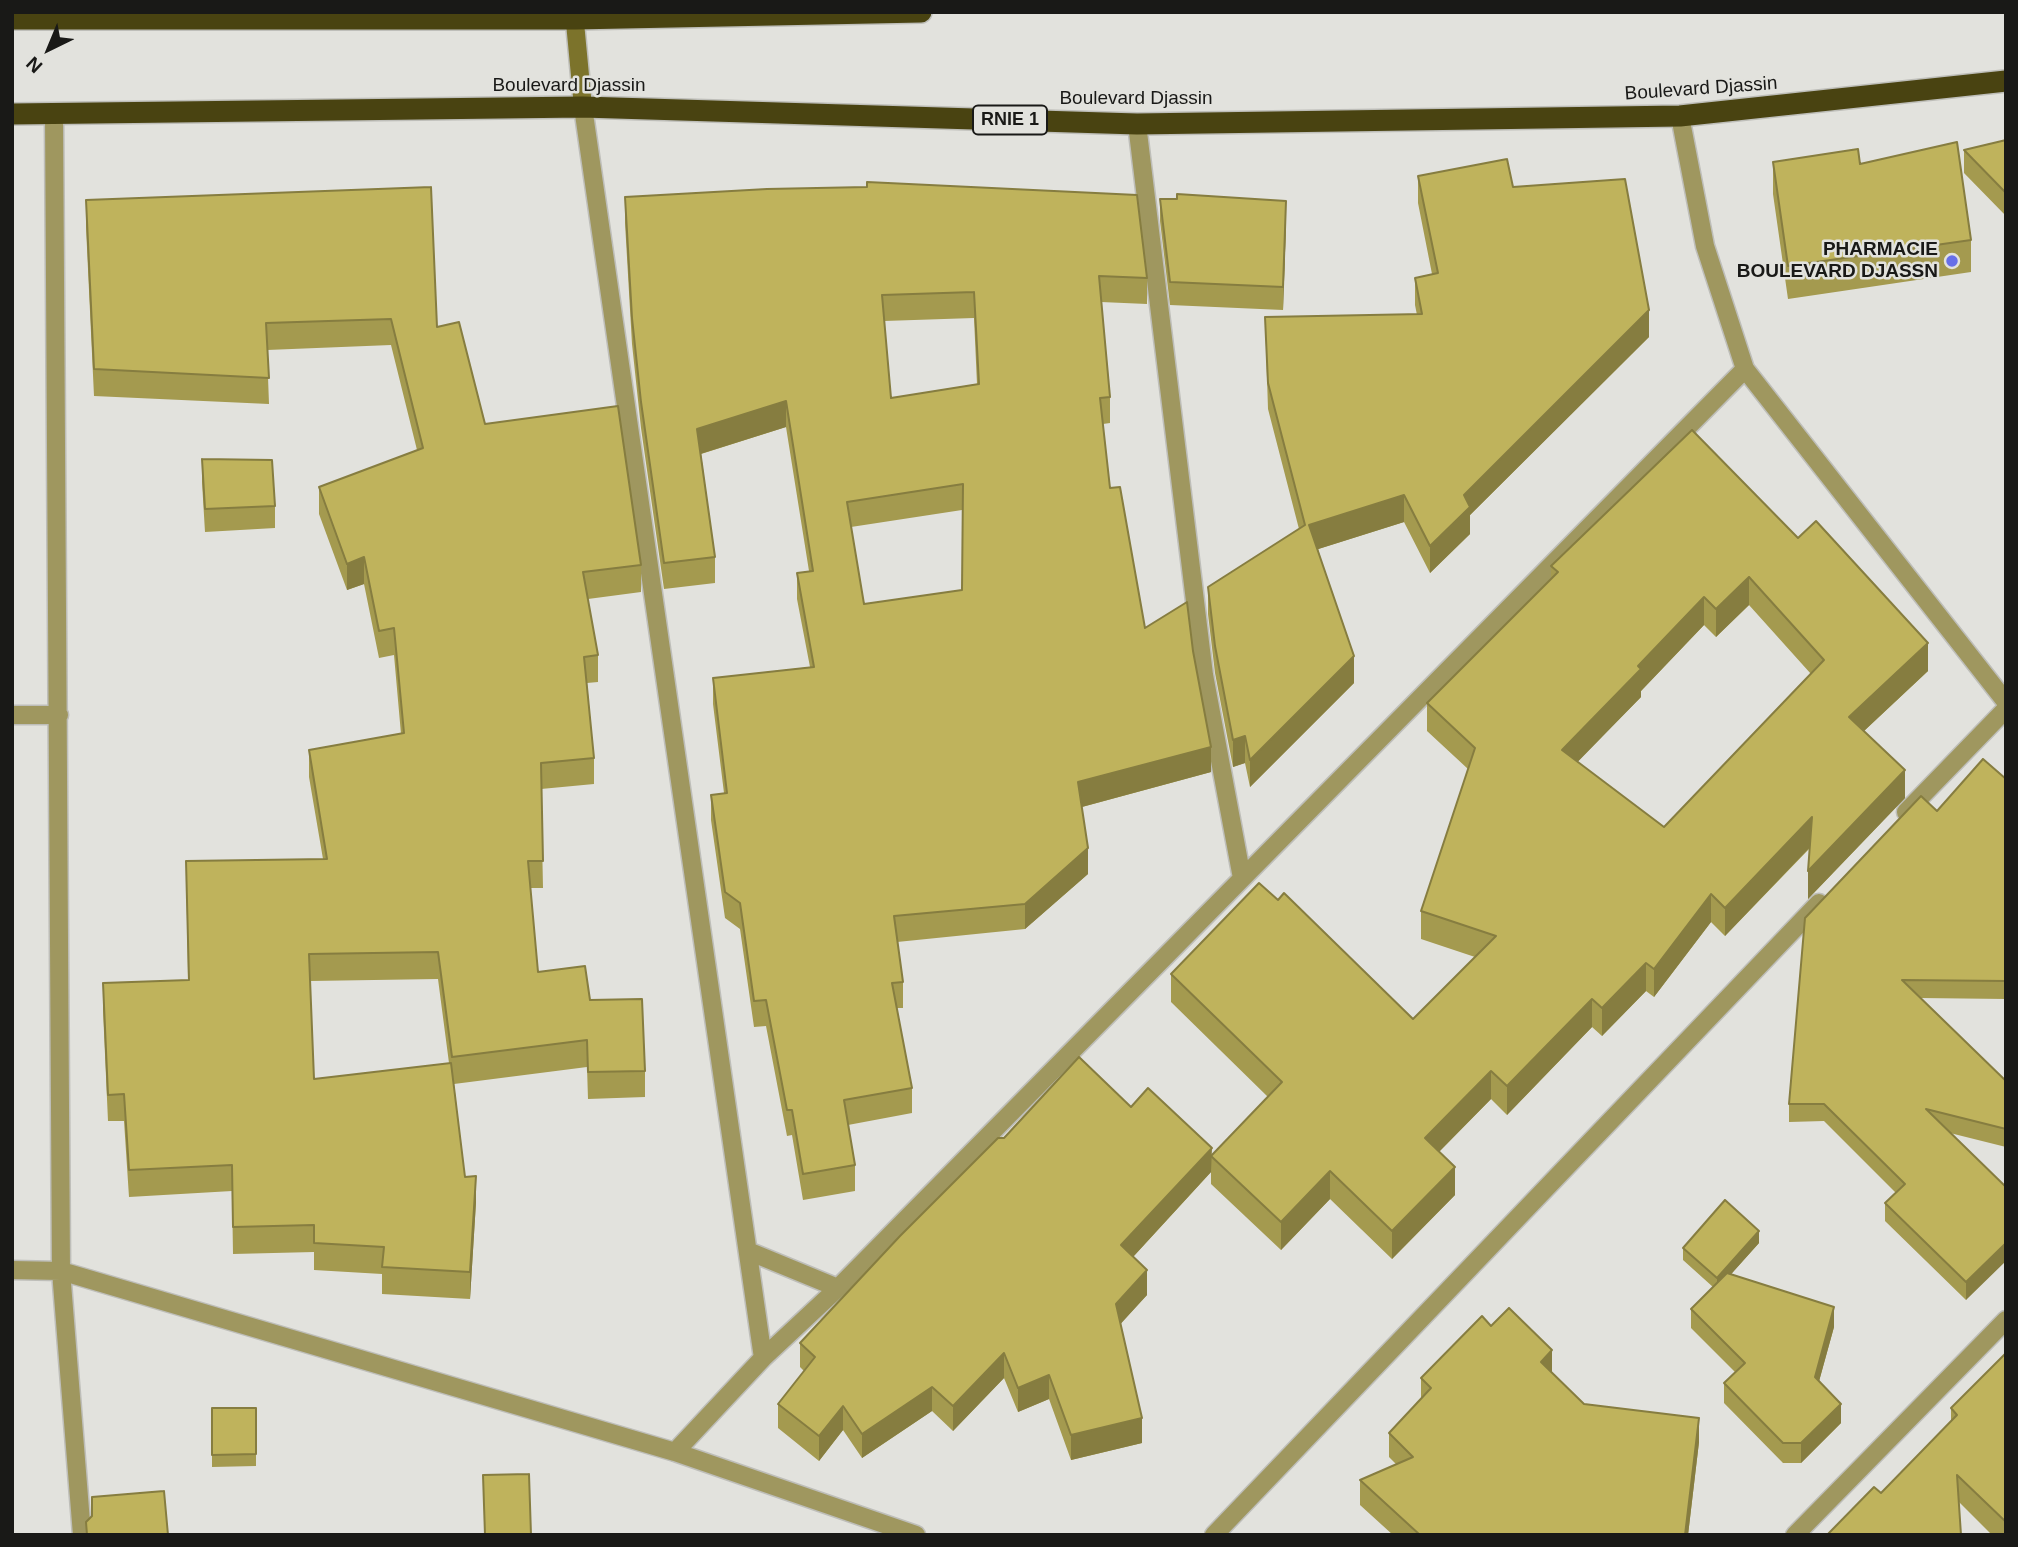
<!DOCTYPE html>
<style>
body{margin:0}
#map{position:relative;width:2018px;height:1547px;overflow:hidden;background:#e2e2dd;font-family:Helvetica,sans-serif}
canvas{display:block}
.frame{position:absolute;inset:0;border:14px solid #191917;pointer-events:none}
.north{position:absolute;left:14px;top:14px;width:70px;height:70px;-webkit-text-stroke:5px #e2e2dd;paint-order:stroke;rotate:223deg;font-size:19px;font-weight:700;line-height:28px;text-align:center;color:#191917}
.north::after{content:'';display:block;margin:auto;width:24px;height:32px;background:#191917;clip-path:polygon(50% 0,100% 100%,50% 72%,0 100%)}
</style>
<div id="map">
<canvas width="2018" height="1547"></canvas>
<div class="frame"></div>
<div class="north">N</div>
</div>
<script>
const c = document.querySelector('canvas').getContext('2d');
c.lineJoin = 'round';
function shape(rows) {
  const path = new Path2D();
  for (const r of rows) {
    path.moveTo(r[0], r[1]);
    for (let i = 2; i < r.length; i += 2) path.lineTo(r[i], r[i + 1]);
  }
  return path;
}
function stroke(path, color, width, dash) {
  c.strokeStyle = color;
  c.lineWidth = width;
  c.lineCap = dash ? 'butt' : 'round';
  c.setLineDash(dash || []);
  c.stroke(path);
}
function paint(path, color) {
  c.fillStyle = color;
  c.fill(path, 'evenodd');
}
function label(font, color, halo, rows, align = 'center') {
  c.font = font + ' Helvetica,sans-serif';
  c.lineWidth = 5;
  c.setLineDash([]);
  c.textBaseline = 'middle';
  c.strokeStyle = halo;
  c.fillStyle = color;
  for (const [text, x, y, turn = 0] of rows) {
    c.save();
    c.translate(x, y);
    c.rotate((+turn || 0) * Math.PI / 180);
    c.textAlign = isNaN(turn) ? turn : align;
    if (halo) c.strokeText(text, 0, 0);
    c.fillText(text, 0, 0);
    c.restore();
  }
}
const street = shape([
 [583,107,763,1358],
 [54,114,61,1271,82,1535],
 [1680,116,1705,246,1745,369,2006,702],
 [1137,124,1204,675,1242,878],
 [12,715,59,715],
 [1906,812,2006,709],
 [748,1251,838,1288],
 [12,1270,61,1271,675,1452,916,1535],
 [675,1452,763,1358,838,1288,1745,369],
 [1214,1535,1819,903],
 [1795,1535,2006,1320]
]);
const secondary = shape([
 [574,12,583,107]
]);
const highway = shape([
 [12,19,575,19,921,12],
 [12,114,583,107,1137,124,1680,116,2006,81]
]);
stroke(street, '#bebeb9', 21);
stroke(secondary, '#bebeb9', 21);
stroke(highway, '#bebeb9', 24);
stroke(street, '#9f975f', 18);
stroke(secondary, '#7c732b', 18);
stroke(highway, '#494311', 21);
paint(shape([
 [2006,140,2006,216,1964,173,1964,150],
 [1773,162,1860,164,1971,240,1971,272,1788,299,1773,194],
 [1418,176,1513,187,1649,337,1470,515,1470,534,1430,573,1404,522,1318,549,1354,683,1250,787,1245,763,1233,767,1215,673,1208,614,1208,587,1299,529,1268,409,1265,317,1417,315,1415,305,1415,278,1432,274,1418,203],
 [625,197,1147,278,1147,304,1101,302,1110,397,1110,423,1103,424,1110,488,1145,628,1193,651,1211,772,1082,807,1088,874,1025,929,897,942,903,982,903,1008,897,1008,912,1088,912,1113,848,1125,855,1165,855,1191,803,1200,792,1135,787,1136,766,1026,754,1027,740,929,725,918,711,820,711,795,724,793,713,704,713,678,810,667,797,599,797,573,809,571,786,427,701,454,715,557,715,583,664,589,641,428,632,344,625,223],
 [974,318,977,384,891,398,884,321],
 [962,510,962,590,864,604,851,527],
 [1160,199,1286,224,1283,310,1170,305,1160,221],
 [86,200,437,327,485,424,641,565,641,592,588,599,598,655,598,682,587,683,594,758,594,784,541,789,543,888,530,888,538,972,590,1000,645,1071,645,1097,588,1099,587,1067,454,1084,465,1177,476,1202,470,1299,382,1294,382,1274,314,1270,314,1252,233,1254,232,1191,129,1197,124,1121,108,1121,103,1010,103,983,188,980,186,861,323,859,309,777,309,750,401,734,394,655,379,658,364,584,347,590,319,514,319,487,417,450,391,345,267,350,269,404,94,396,86,227],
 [438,979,449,1063,314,1079,310,981],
 [1692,430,1928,671,1864,731,1905,798,1808,899,1810,848,1725,936,1711,922,1654,997,1646,991,1602,1036,1592,1027,1507,1115,1491,1099,1439,1152,1455,1195,1392,1259,1330,1199,1281,1250,1211,1184,1211,1172,1133,1257,1147,1295,1120,1324,1142,1443,1071,1460,1049,1399,1018,1412,1004,1378,953,1431,932,1411,862,1458,843,1430,819,1461,778,1428,778,1404,804,1371,800,1367,800,1343,1004,1138,1131,1107,1212,1155,1268,1097,1171,1002,1171,974,1278,900,1413,1019,1475,957,1421,939,1421,911,1468,769,1427,731,1427,703,1551,578,1551,566],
 [1749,605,1811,674,1664,827,1577,762,1641,697,1641,691,1704,625,1716,637],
 [202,459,275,506,275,528,205,532,202,482],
 [2006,779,2006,999,1920,998,2006,1081,2006,1147,1950,1133,2006,1187,1966,1300,1885,1221,1885,1203,1896,1193,1824,1121,1789,1122,1789,1104,1937,811],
 [1759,1243,1731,1274,1834,1327,1819,1381,1841,1423,1801,1463,1783,1463,1724,1403,1724,1383,1735,1372,1691,1328,1691,1309,1713,1287,1683,1260,1683,1248],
 [1491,1326,1552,1373,1584,1404,1699,1442,1688,1535,1393,1535,1360,1505,1360,1480,1396,1464,1389,1457,1389,1433,1421,1399,1421,1378],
 [2006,1353,2006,1535,1992,1535,1959,1502,1881,1493,1951,1421,1951,1408],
 [212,1408,256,1408,256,1466,212,1467]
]), '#a49a4f');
paint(shape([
 [1286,201,1286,224,1283,310,1283,287],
 [1649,310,1649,337,1470,515,1470,534,1430,573,1430,546,1464,495],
 [786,401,786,427,697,455,697,429],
 [1404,495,1404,522,1309,552,1309,525],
 [364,557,364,584,347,590,347,564],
 [1749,577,1749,605,1716,637,1716,609],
 [1704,597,1704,625,1641,691,1641,697,1562,778,1562,750,1638,666],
 [1928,643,1928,671,1849,745,1849,717],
 [1354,656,1354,683,1250,787,1250,760],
 [1245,736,1245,763,1233,767,1233,740],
 [1211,747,1211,772,1078,808,1078,782],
 [1905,770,1905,798,1808,899,1808,871],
 [1812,817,1812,845,1725,936,1725,908],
 [1088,848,1088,874,1025,929,1025,904],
 [1711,894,1711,922,1654,997,1654,969],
 [1646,963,1646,991,1602,1036,1602,1008],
 [1592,999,1592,1027,1507,1115,1507,1086],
 [1491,1071,1491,1099,1425,1166,1425,1138],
 [1212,1148,1211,1172,1121,1270,1121,1245],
 [1455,1167,1455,1195,1392,1259,1392,1231],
 [1330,1171,1330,1199,1281,1250,1281,1222],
 [476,1176,476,1202,470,1299,470,1272],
 [1759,1231,1759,1243,1717,1290,1717,1278],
 [2006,1243,2006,1261,1966,1300,1966,1282],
 [1147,1270,1147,1295,1116,1329,1116,1304],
 [1834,1307,1834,1327,1815,1396,1815,1377],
 [1552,1350,1552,1374,1541,1362],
 [1004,1353,1004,1378,953,1431,953,1406],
 [1049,1375,1049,1399,1018,1412,1018,1388],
 [932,1387,932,1411,862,1458,862,1434],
 [1841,1404,1841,1423,1801,1463,1801,1443],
 [843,1406,843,1430,819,1461,819,1436],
 [1142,1418,1142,1443,1071,1460,1071,1435],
 [1699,1418,1699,1442,1688,1535,1685,1535]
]), '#867d40');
const building = shape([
 [2006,140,2006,193,1964,150,2006,140],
 [1957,142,1971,240,1788,266,1773,162,1858,149,1860,164,1957,142],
 [1507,159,1513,187,1625,179,1649,310,1464,495,1470,507,1430,546,1404,495,1309,525,1354,656,1250,760,1245,736,1233,740,1215,646,1208,587,1305,525,1268,383,1265,317,1422,314,1415,278,1438,273,1418,176,1507,159],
 [867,182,1137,195,1147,278,1099,276,1110,397,1100,398,1110,488,1120,487,1145,628,1187,602,1193,651,1211,747,1078,782,1088,848,1025,904,894,916,903,982,892,983,912,1088,844,1100,855,1165,803,1174,792,1110,787,1110,766,1000,754,1001,740,903,725,892,711,795,727,793,713,678,814,667,797,573,813,571,786,401,697,429,715,557,664,563,641,402,632,318,625,197,767,189,867,187,867,182],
 [974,292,979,384,891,398,882,295,974,292],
 [963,484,962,590,864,604,847,502,963,484],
 [431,187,437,327,459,322,485,424,618,406,641,565,583,572,598,655,584,657,594,758,541,763,543,861,528,861,538,972,585,966,590,1000,642,999,645,1071,588,1072,587,1040,452,1057,438,952,309,954,314,1079,451,1063,465,1177,476,1176,470,1272,382,1267,384,1247,314,1243,314,1225,233,1227,232,1165,129,1170,124,1094,108,1095,103,983,189,980,186,861,327,859,309,750,404,733,394,628,379,631,364,557,347,564,319,487,423,448,391,319,266,323,269,378,94,369,86,200,431,187],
 [1177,194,1286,201,1283,287,1170,282,1160,199,1177,199,1177,194],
 [1692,430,1798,538,1816,521,1928,643,1849,717,1905,770,1808,871,1812,817,1725,908,1711,894,1654,969,1646,963,1602,1008,1592,999,1507,1086,1491,1071,1425,1138,1455,1167,1392,1231,1330,1171,1281,1222,1211,1156,1282,1082,1171,974,1259,883,1278,900,1284,893,1413,1019,1496,936,1421,911,1475,748,1427,703,1558,572,1551,566,1692,430],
 [1749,577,1824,660,1664,827,1562,750,1641,669,1638,666,1704,597,1716,609,1749,577],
 [202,459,272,460,275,506,205,509,202,459],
 [1983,759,2006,779,2006,981,1902,980,2006,1081,2006,1129,1926,1109,2006,1187,2006,1243,1966,1282,1885,1203,1905,1184,1824,1104,1789,1104,1805,918,1921,796,1937,811,1983,759],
 [1079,1057,1131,1107,1148,1088,1212,1148,1121,1245,1147,1270,1116,1304,1142,1418,1071,1435,1049,1375,1018,1388,1004,1353,953,1406,932,1387,862,1434,843,1406,819,1436,778,1404,815,1357,800,1343,900,1236,998,1138,1004,1138,1079,1057],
 [1725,1200,1759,1231,1717,1278,1683,1248,1725,1200],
 [1727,1273,1834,1307,1815,1377,1841,1404,1801,1443,1783,1443,1724,1383,1745,1363,1691,1309,1727,1273],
 [1509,1308,1552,1350,1541,1362,1584,1404,1699,1418,1685,1535,1420,1535,1360,1480,1413,1457,1389,1433,1431,1388,1421,1378,1482,1316,1491,1326,1509,1308],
 [2006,1353,2006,1522,1957,1475,1961,1535,1827,1535,1874,1487,1881,1493,1957,1415,1951,1408,2006,1353],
 [212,1408,256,1408,256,1454,212,1455,212,1408],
 [529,1474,531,1535,485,1535,483,1475,529,1474],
 [164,1491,168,1535,87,1535,86,1522,92,1516,92,1497,164,1491]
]);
paint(building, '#bfb35c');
stroke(building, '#867d40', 2);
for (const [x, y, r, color] of [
 [1952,261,7,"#676fe8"]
]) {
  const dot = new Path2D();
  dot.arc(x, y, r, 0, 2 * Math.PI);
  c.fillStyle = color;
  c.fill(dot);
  stroke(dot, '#e2e2dd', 2.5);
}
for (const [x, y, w] of [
 [1010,120,74]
]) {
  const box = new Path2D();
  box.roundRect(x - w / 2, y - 14.5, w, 29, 5);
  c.fillStyle = '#e2e2dd';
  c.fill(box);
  stroke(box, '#191917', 2);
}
label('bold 18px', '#191917', null, [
 ["RNIE 1",1010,120]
]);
label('19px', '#191917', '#e2e2dd', [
 ["Boulevard Djassin",569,86],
 ["Boulevard Djassin",1701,89,-4],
 ["Boulevard Djassin",1136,99]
]);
label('bold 19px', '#191917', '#e2e2dd', [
 ["PHARMACIE",1938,250],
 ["BOULEVARD DJASSN",1938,272]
], 'right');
</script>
